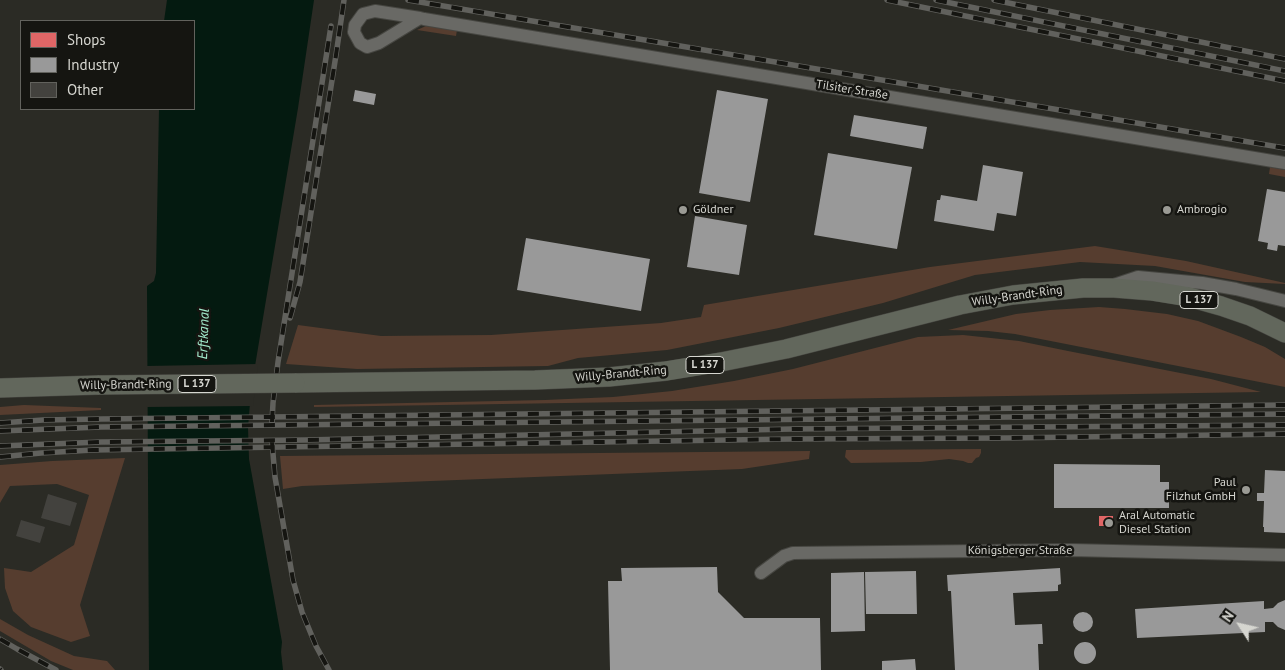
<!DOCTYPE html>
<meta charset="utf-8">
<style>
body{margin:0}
#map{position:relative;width:1285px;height:670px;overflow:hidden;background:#2b2b25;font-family:"PT Sans",sans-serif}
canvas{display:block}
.legend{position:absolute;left:20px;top:20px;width:175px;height:90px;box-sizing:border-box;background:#151511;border:1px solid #62625d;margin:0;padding:6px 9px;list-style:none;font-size:15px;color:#d6d6d0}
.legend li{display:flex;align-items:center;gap:10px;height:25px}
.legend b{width:25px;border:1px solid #62625d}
.north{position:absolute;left:1215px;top:600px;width:50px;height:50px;-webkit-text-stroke:4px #151511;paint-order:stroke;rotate:305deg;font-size:14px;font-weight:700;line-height:20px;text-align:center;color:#d6d6d0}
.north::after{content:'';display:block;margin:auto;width:18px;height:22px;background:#d6d6d0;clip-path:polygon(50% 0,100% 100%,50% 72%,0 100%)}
</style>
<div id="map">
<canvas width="1285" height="670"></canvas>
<ul class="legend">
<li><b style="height:14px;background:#e06666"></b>Shops</li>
<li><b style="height:14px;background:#999"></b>Industry</li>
<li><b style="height:14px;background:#43423e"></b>Other</li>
</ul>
<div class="north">N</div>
</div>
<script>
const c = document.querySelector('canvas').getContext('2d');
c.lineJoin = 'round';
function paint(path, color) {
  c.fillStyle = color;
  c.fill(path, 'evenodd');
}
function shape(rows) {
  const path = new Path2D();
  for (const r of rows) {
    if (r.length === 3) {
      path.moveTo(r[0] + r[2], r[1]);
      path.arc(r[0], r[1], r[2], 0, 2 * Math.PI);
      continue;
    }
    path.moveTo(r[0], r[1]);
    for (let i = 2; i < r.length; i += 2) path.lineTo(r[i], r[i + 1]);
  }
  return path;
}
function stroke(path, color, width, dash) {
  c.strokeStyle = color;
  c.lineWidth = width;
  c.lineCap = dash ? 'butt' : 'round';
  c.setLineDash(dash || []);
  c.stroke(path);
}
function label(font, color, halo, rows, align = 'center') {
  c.font = font + ' "PT Sans",sans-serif';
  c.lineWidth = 5;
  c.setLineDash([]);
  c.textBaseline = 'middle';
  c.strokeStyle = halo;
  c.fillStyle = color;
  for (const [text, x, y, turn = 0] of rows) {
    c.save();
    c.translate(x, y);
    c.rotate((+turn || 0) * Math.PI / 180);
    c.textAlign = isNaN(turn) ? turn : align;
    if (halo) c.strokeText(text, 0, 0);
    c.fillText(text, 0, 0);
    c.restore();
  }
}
paint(shape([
 [426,26,457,30,456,36,417,30],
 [1270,167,1285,170,1285,177,1269,174],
 [1095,246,1186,261,1285,283,1285,284,1245,282,1155,266,1080,262,975,275,883,303,779,328,667,350,578,358,548,366,357,369,286,364,298,325,381,336,491,335,661,323,701,317,704,305,930,267],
 [1099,307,1125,309,1167,314,1198,321,1241,337,1265,347,1285,359,1285,387,1015,334,988,331,948,330,1016,314,1050,310],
 [963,335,1019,341,1068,351,1211,379,1261,392,314,407,314,405,545,400,613,397,672,391,734,381,793,369,918,337],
 [24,405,101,408,101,410,0,415,0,407],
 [981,449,981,453,979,457,976,458,972,463,968,463,963,461,949,459,921,462,851,463,845,457,846,450],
 [810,451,809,459,742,469,302,486,283,489,280,456],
 [125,458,80,605,90,636,71,642,31,627,13,611,5,588,4,568,31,572,74,545,89,495,57,484,10,486,0,503,0,465,52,461],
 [0,619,28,635,74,656,107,661,115,670,73,670,51,661,0,631]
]), '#563d2f');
paint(shape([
 [167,0,314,0,298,108,251,390,248,428,249,459,282,642,281,652,283,670,149,670,147,286,154,281,156,273,159,109,194,109,194,21,164,21]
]), '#041a10');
paint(shape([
 [258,364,253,406,146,407,146,366]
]), '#2b2b25');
paint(shape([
 [1099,516,1113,516,1113,526,1099,526]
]), '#e06666');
paint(shape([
 [355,90,376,94,374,105,353,101],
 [717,90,768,99,750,202,699,193],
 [854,115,927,127,923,149,850,136],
 [828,153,912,167,897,249,814,235],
 [983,165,1023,172,1016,216,997,213,994,231,934,221,937,200,940,200,941,195,977,201],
 [1267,189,1285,192,1285,246,1278,245,1277,251,1267,249,1268,243,1258,241],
 [695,216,747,225,739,275,687,267],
 [526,238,650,259,641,311,517,290],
 [1054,464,1160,465,1160,482,1169,482,1169,508,1054,508],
 [1265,470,1285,471,1285,533,1264,532,1264,527,1263,527,1264,501,1257,501,1257,493,1264,493],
 [717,567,718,592,744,618,820,618,821,670,610,670,608,581,622,581,621,568],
 [1060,568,1061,584,1058,585,1058,591,1013,593,1015,625,1042,624,1043,644,1038,644,1039,670,955,670,951,591,948,591,947,575],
 [916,571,917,614,866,614,865,572],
 [864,572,865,631,831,632,831,573],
 [1285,600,1285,630,1278,627,1273,622,1265,622,1265,632,1137,638,1135,609,1264,601,1264,609,1273,608,1278,603],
 [1083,622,10],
 [1085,653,11],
 [915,659,916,670,882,670,882,661]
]), '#999');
paint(shape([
 [48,494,77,503,70,526,41,518],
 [21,520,45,527,40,543,16,536]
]), '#43423e');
const minor = shape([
 [420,18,379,43,367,47,360,43,354,32,355,25,363,14,375,11,420,18,424,19,1285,163],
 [1114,285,1138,277,1202,283,1236,289,1285,301],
 [761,573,784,556,793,553,1071,550,1285,555]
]);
const primary = shape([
 [295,383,535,380,609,377,666,371,721,362,786,349,960,305,1013,295,1083,288,1114,288,1152,291,1189,297,1221,306,1250,316,1285,333],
 [0,388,99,385]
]);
stroke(minor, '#464641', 14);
stroke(primary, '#464641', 20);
stroke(minor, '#696965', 12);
stroke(primary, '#62675c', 19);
const rail = shape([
 [408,0,1285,148],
 [887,0,1285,81],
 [936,0,1285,71],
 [994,0,1285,59],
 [290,318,300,282,336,55,344,0],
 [272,422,273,403,278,362,331,26],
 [0,423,43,420,101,419,1285,405],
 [0,431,101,427,1285,414],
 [272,442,275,477,293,580,302,612,316,646,329,670],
 [0,446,101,442,305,440,792,429,1285,425],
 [0,457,41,453,93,450,792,439,1007,438,1285,434],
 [0,639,17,649,56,670],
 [0,669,1,670]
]);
stroke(rail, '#61615d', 5.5);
stroke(rail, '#151511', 4, [11]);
const primaryBridge = shape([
 [99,385,295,383]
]);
stroke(primaryBridge, '#464641', 20, []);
stroke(primaryBridge, '#62675c', 19);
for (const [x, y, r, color] of [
 [683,210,5,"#9a9a94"],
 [1167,210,5,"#9a9a94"],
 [1246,490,5,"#9a9a94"],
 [1109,523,5,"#9a9a94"]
]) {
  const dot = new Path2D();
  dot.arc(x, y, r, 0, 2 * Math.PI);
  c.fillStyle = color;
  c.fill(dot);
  stroke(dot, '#151511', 2);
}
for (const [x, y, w] of [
 [1199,300,38],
 [705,365,38],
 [197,384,38]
]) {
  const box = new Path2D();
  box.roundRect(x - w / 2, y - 8.5, w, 17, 4);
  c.fillStyle = '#151511';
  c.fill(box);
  stroke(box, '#d6d6d0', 1);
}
label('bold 11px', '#d6d6d0', null, [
 ["L 137",1199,300],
 ["L 137",705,365],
 ["L 137",197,384]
]);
label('12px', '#d6d6d0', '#151511', [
 ["Tilsiter Straße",852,90,9],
 ["Willy-Brandt-Ring",1017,296,-8],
 ["Willy-Brandt-Ring",621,374,-5],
 ["Willy-Brandt-Ring",126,385,-1],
 ["Königsberger Straße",1020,551]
]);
label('12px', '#d6d6d0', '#151511', [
 ["Göldner",693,210],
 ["Ambrogio",1177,210],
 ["Paul",1236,483,"right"],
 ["Filzhut GmbH",1236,497,"right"],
 ["Aral Automatic",1119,516],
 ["Diesel Station",1119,530]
], 'left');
label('italic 14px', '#a5edcf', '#151511', [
 ["Erftkanal",204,334,-88]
]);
</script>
